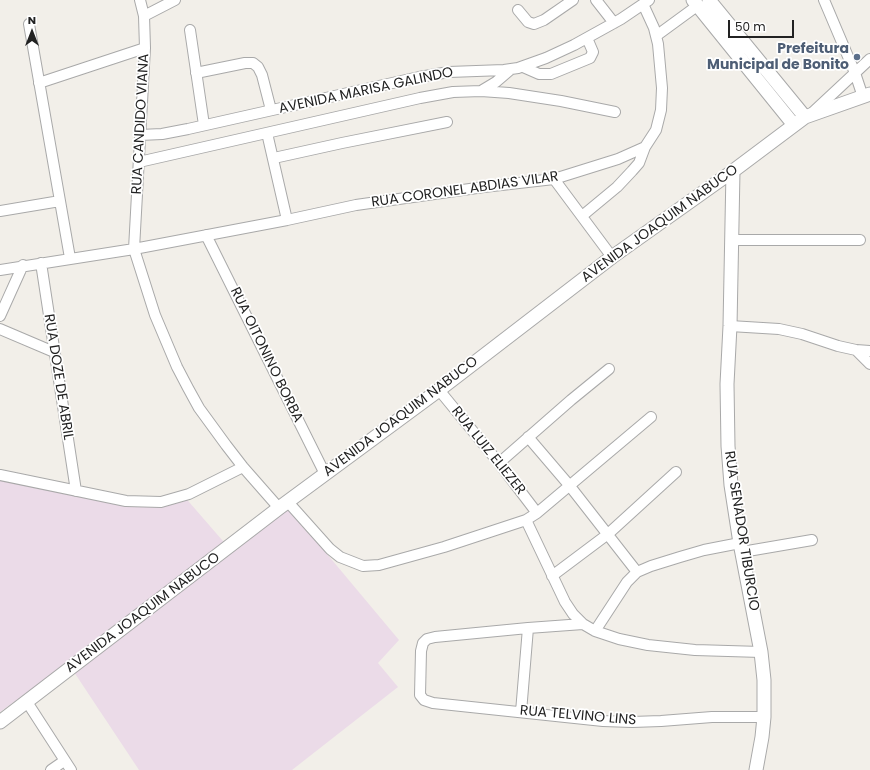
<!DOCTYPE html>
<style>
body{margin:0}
#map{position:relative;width:870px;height:770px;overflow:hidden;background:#f2efe9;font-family:Poppins,sans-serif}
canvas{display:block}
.north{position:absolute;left:12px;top:12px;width:40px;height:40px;-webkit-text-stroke:3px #fff;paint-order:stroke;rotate:0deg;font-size:11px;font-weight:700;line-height:16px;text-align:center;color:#222}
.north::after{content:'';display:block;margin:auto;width:14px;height:18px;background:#222;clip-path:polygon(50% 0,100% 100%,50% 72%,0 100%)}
.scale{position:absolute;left:728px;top:20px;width:66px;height:18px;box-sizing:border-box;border:2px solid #222;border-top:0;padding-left:5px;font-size:12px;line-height:14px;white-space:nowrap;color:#222;-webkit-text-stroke:3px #fff;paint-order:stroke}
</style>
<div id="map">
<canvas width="870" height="770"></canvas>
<div class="north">N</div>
<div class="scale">50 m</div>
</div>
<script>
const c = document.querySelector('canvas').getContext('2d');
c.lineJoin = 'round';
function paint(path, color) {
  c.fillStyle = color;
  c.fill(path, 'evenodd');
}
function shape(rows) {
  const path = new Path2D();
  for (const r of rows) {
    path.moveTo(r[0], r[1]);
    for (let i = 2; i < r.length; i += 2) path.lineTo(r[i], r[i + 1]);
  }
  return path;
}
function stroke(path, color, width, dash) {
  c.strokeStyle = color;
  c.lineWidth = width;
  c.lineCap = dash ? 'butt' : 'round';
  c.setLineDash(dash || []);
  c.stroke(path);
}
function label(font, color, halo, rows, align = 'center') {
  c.font = font + ' Poppins,sans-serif';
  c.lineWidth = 3.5;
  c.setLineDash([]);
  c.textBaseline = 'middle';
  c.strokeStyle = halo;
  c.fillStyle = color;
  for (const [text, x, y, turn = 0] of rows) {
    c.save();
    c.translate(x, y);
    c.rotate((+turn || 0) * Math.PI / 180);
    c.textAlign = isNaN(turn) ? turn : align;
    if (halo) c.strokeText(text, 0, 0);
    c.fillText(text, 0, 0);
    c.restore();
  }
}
paint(shape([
 [0,470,158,507,183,495,229,548,286,505,399,640,378,663,398,687,292,770,139,770,72,669,214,559,0,712]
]), '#ebdbe8');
const minor = shape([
 [140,0,144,16,145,48,134,249,155,315,177,367,188,388,199,408,226,445,243,467,279,508],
 [596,0,614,23],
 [824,0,855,73,863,97],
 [518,10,528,22,534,24,544,20,573,0],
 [144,16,175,0],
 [29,24,70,258],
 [190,30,204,125],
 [656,36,697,6],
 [523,67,539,74,551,74,590,58,593,52,587,38],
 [196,73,245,63,253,63,258,67,262,75,271,110],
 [39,83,145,48],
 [481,91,496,82,510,70],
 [811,114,870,59],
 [267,133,287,220],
 [140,135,162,134,188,129,419,77,449,72,504,70,518,68,546,58,574,45,621,19,649,0],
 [274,158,342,143,447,122],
 [139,162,420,98,453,92,481,91,509,93,561,101,615,112],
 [554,179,612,257],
 [0,211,60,201],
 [582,216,617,187,632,171,639,163,645,147],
 [206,235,325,474],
 [732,240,860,240],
 [41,263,76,491],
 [0,270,134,249,287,220,356,205,484,187,554,179,618,159,645,147,656,130,661,110,662,88,658,44,654,28,643,4],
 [0,316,23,265],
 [730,326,779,329,802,334,838,346,856,350,870,351],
 [0,329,54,352],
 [856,350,870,364],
 [439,390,499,463,537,513],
 [528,437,569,485,637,572],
 [499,463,571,400,609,369],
 [0,475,126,501,161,502,189,494,243,467],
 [288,502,330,549,340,557,363,566,379,565,444,547,526,520,537,513,651,417],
 [526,520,565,602,573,614,583,624,595,631,619,639,648,645,695,650,761,652],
 [742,552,812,540],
 [552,576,608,534,676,472],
 [583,624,528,628,435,637,427,639,423,643,421,651,420,695,424,700,433,703,603,721,632,722,661,721,712,717,764,717],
 [595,631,627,582,637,572,651,566,680,557,704,550,740,543],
 [27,702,71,770],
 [521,712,528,628],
 [51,770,64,761]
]);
const tertiary = shape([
 [693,0,794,125],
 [709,0,805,117],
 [733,171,730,326,727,384,728,446,731,485,740,543,761,652,764,680,764,717,762,737,756,770],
 [0,722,279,508,439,390,612,257,733,171,805,117,870,94]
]);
stroke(minor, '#a9a9a9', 12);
stroke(tertiary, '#a9a9a9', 15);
stroke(minor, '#fff', 10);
stroke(tertiary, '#fff', 13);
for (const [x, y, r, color] of [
 [857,57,4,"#5c6f8a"]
]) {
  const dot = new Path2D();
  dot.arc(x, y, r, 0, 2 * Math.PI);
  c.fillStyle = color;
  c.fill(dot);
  stroke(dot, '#fff', 1.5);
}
label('bold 14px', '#4e5e75', '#fff', [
 ["Prefeitura",849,49],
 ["Municipal de Bonito",849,65]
], 'right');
label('14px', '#222', '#fff', [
 ["AVENIDA MARISA GALINDO",366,91,-12],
 ["RUA CANDIDO VIANA",141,124,-87],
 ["RUA CORONEL ABDIAS VILAR",465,190,-8],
 ["AVENIDA JOAQUIM NABUCO",660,224,-36],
 ["RUA OITONINO BORBA",266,355,64],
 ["RUA DOZE DE ABRIL",58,377,81],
 ["AVENIDA JOAQUIM NABUCO",401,417,-37],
 ["RUA LUIZ ELIEZER",488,451,51],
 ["RUA SENADOR TIBURCIO",741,531,81],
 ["AVENIDA JOAQUIM NABUCO",143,613,-37],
 ["RUA TELVINO LINS",578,716,5]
]);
</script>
